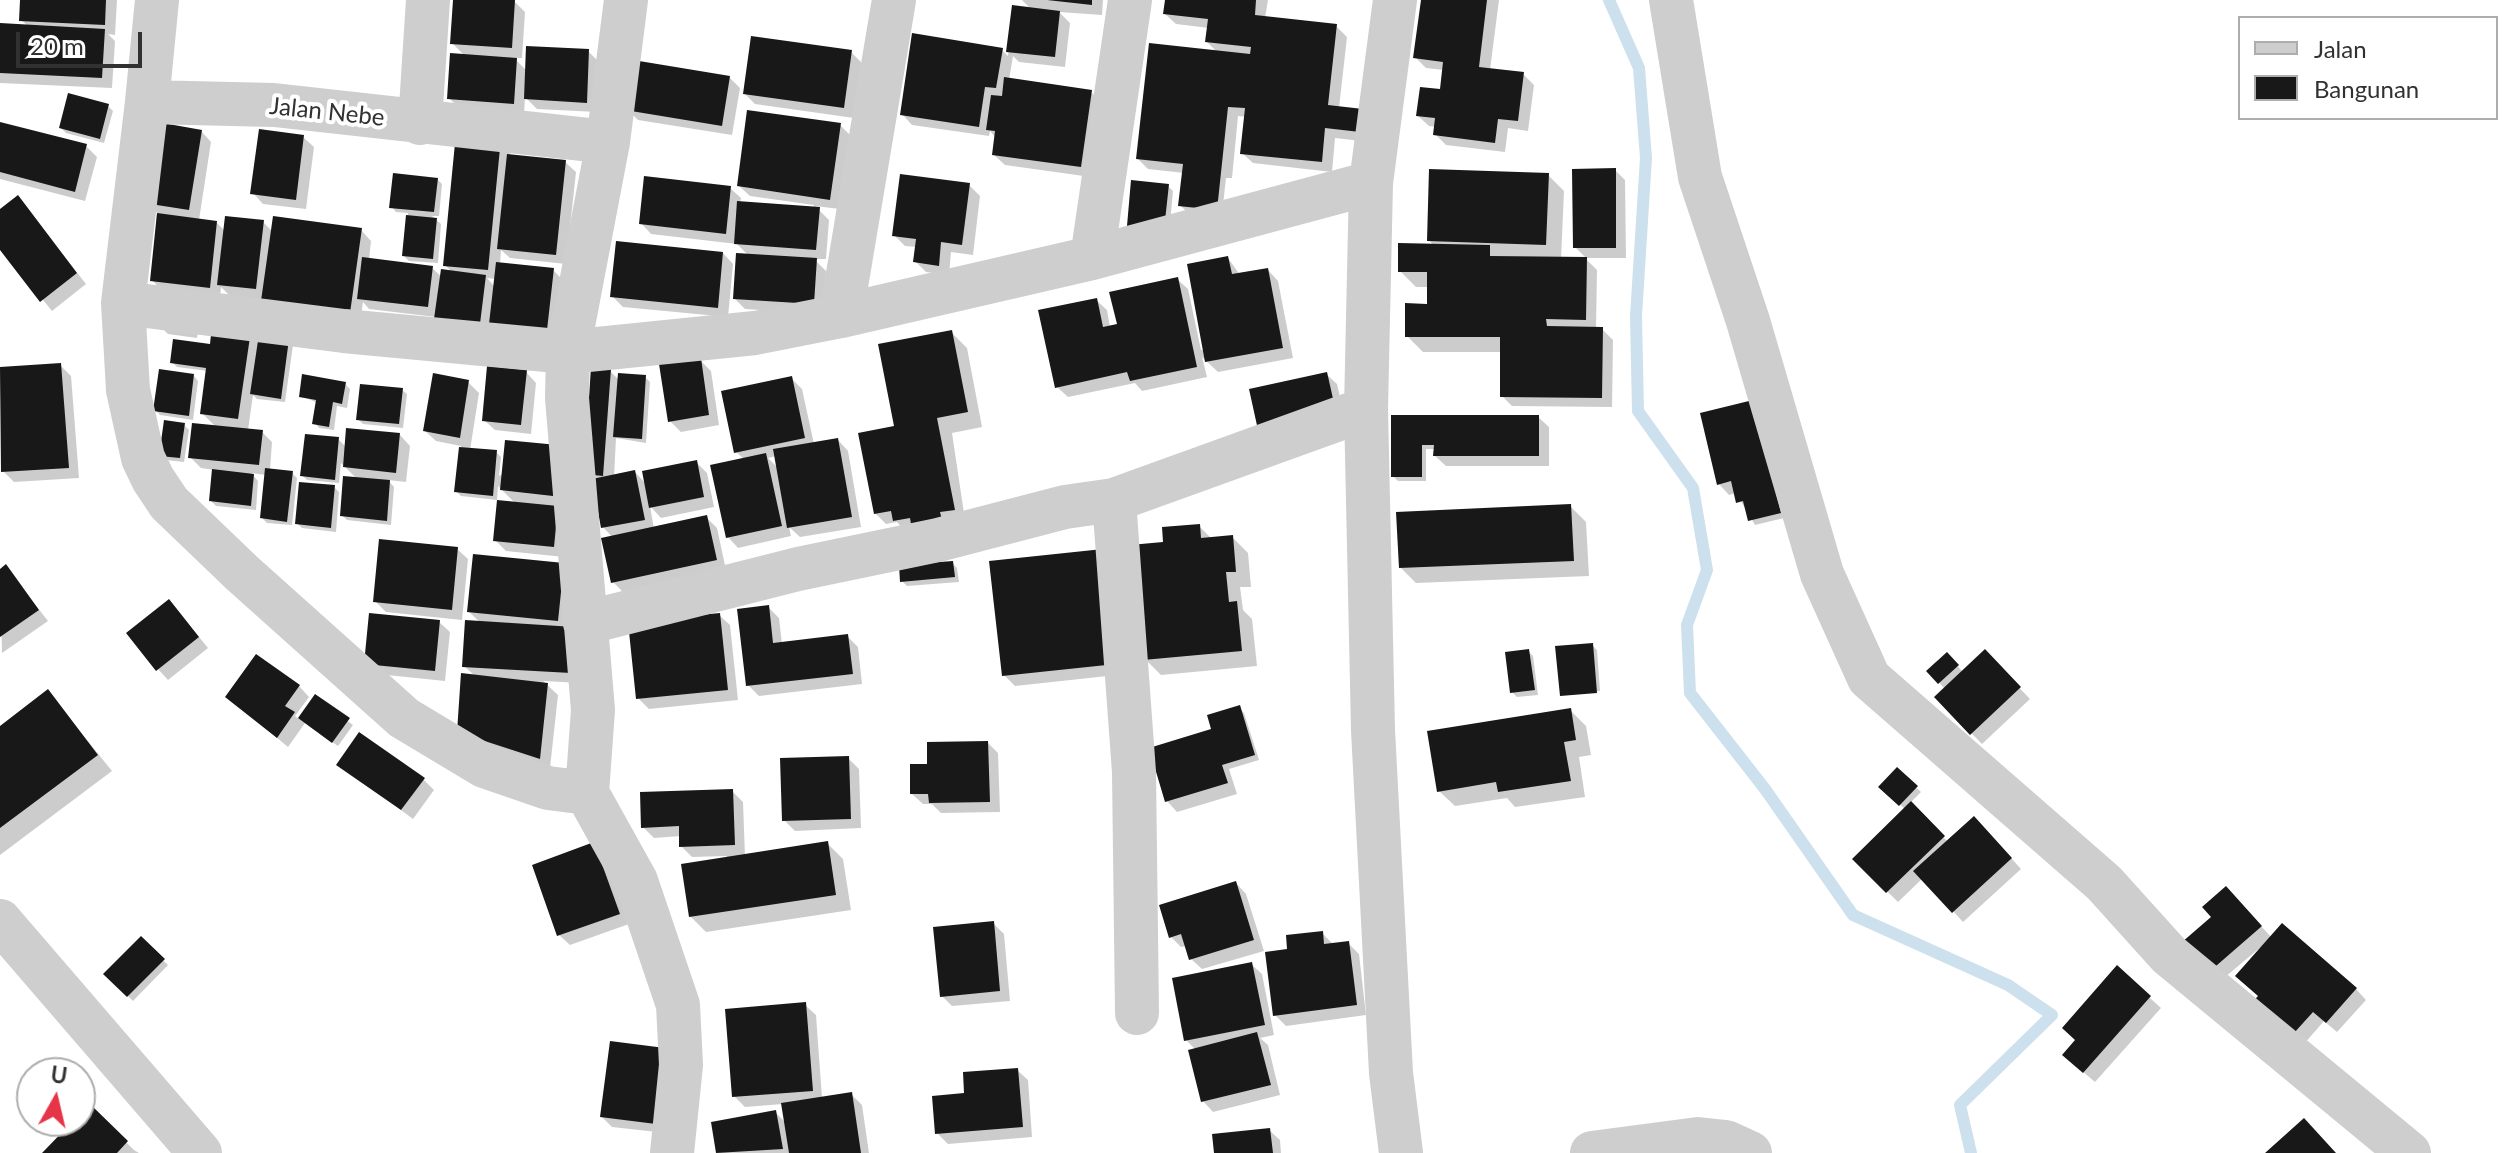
<!DOCTYPE html>
<style>
body{margin:0}
#map{position:relative;width:2514px;height:1153px;overflow:hidden;background:#fff;font-family:Lato,sans-serif}
canvas{display:block}
.legend{position:absolute;left:2238px;top:16px;width:260px;height:104px;box-sizing:border-box;background:#fff;border:2px solid #adadad;margin:0;padding:10px 14px;list-style:none;font-size:24px;color:#313131}
.legend li{display:flex;align-items:center;gap:16px;height:40px}
.legend b{width:40px;border:2px solid #adadad}
.north{position:absolute;left:16px;top:1057px;width:80px;height:80px;box-sizing:border-box;background:#fff;border:2px solid #adadad;border-radius:50%;rotate:8deg;font-size:22px;font-weight:700;line-height:32px;text-align:center;color:#313131}
.north::after{content:'';display:block;margin:auto;width:28px;height:36px;background:#e53546;clip-path:polygon(50% 0,100% 100%,50% 72%,0 100%)}
.scale{position:absolute;left:16px;top:32px;width:126px;height:36px;box-sizing:border-box;border:4px solid #313131;border-top:0;padding-left:10px;font-size:24px;line-height:28px;white-space:nowrap;color:#313131;-webkit-text-stroke:6px #fff;paint-order:stroke}
</style>
<div id="map">
<canvas width="2514" height="1153"></canvas>
<ul class="legend">
<li><b style="height:10px;background:#cecece"></b>Jalan</li>
<li><b style="height:22px;background:#181818"></b>Bangunan</li>
</ul>
<div class="north">U</div>
<div class="scale">20 m</div>
</div>
<script>
const c = document.querySelector('canvas').getContext('2d');
c.lineJoin = 'round';
function paint(path, color) {
  c.fillStyle = color;
  c.fill(path, 'evenodd');
}
function shape(rows) {
  const path = new Path2D();
  for (const r of rows) {
    path.moveTo(r[0], r[1]);
    for (let i = 2; i < r.length; i += 2) path.lineTo(r[i], r[i + 1]);
  }
  return path;
}
function stroke(path, color, width, dash) {
  c.strokeStyle = color;
  c.lineWidth = width;
  c.lineCap = dash ? 'butt' : 'round';
  c.setLineDash(dash || []);
  c.stroke(path);
}
function label(font, color, halo, rows, align = 'center') {
  c.font = font + ' Lato,sans-serif';
  c.lineWidth = 8;
  c.setLineDash([]);
  c.textBaseline = 'middle';
  c.strokeStyle = halo;
  c.fillStyle = color;
  for (const [text, x, y, turn = 0] of rows) {
    c.save();
    c.translate(x, y);
    c.rotate((+turn || 0) * Math.PI / 180);
    c.textAlign = isNaN(turn) ? turn : align;
    if (halo) c.strokeText(text, 0, 0);
    c.fillText(text, 0, 0);
    c.restore();
  }
}
paint(shape([
 [22,0,117,0,115,35,108,34,115,41,112,88,0,83,0,25,28,26,21,20],
 [455,0,514,1,525,12,522,58,514,58,527,71,588,51,599,62,597,112,537,109,525,97,524,114,460,109,449,98,465,56,452,43],
 [1022,0,1103,0,1102,15,1059,12,1070,23,1065,67,1019,62,1013,56,1009,80,1091,92,1101,102,1091,177,1005,165,994,155,996,138,990,131,989,136,912,125,902,114,1002,50,1008,56,1013,7,1031,9],
 [1167,0,1268,0,1265,18,1336,26,1347,37,1339,108,1370,142,1335,138,1332,172,1253,163,1242,153,1246,117,1238,116,1232,178,1226,178,1222,214,1185,210,1180,205,1184,173,1148,169,1138,159,1218,53,1207,42,1209,28,1176,24,1165,14],
 [1423,0,1499,0,1490,70,1523,74,1534,85,1528,131,1508,128,1505,152,1446,145,1435,134,1436,127,1429,126,1418,116,1441,91,1444,70,1426,68,1415,57],
 [851,52,862,63,854,118,755,104,745,94],
 [729,77,740,88,732,135,638,120,627,109],
 [108,106,113,111,104,143,66,133,61,128],
 [0,124,86,146,97,157,85,201,0,179],
 [840,125,850,135,840,209,815,206,829,220,826,259,814,259,826,271,824,314,745,309,735,299,749,256,737,244,651,234,641,223,730,188,741,198,740,203,813,209,814,205,750,196,739,186],
 [201,131,211,142,199,220,216,222,225,231,263,222,273,232,361,230,371,241,369,260,432,268,442,277,453,273,445,265,458,135,511,150,510,156,565,162,576,172,566,264,510,258,501,250,500,264,553,270,563,280,557,339,436,317,369,309,363,302,360,323,229,295,221,287,220,298,162,291,152,280,157,213,147,203],
 [487,278,496,279,495,287],
 [303,137,314,147,306,209,263,204,253,193],
 [1615,170,1625,180,1626,258,1586,258,1575,247],
 [1548,175,1564,191,1561,259,1586,259,1597,270,1596,329,1602,329,1613,340,1612,407,1512,406,1502,396,1502,352,1423,352,1407,336,1429,306,1429,287,1416,287,1400,271,1434,246,1429,240],
 [437,179,442,184,439,216,432,216,441,224,438,263,409,261,404,256,408,213,396,212,392,207],
 [969,185,980,196,973,255,951,252,949,275,926,272,915,261,917,247,905,246,894,235],
 [1168,186,1173,191,1169,234,1134,230],
 [18,198,86,284,52,311,0,247,0,212],
 [723,253,733,264,728,317,623,307,612,296],
 [1228,258,1240,275,1268,270,1278,281,1293,358,1218,372,1202,357,1207,377,1142,391,1135,383,1068,397,1057,387,1096,300,1107,310,1110,327,1119,325,1177,279,1188,289,1201,350,1205,350],
 [199,326,197,338,168,334,163,329],
 [214,327,293,345,285,402,257,399,253,395,248,430,262,432,272,442,270,470,292,473,297,478,292,525,267,523,262,518,266,475,251,473,258,481,256,510,216,506,211,501,214,470,201,468,190,457,216,427,202,413,208,371,177,367,172,362,211,347],
 [951,332,967,348,982,427,952,433,965,520,905,531,897,522,886,524,875,513,896,428],
 [700,360,711,371,719,425,681,432,670,421],
 [60,365,71,376,79,478,14,482,3,471,0,369],
 [610,371,619,380,645,377,650,382,646,443,616,438,614,477,635,472,646,484,696,462,707,473,714,507,661,518,650,506,654,529,706,517,717,528,726,570,624,593,613,582,613,538,603,527,594,482],
 [526,372,536,383,531,434,495,430,484,420],
 [1326,374,1337,384,1346,423,1251,391],
 [194,376,198,381,193,420,160,415,155,410],
 [791,378,802,389,814,444,838,440,848,451,861,527,800,537,789,527,791,536,738,548,728,537,745,460,736,452],
 [776,456,779,469,768,458],
 [468,382,479,393,470,450,496,452,501,457,499,476,557,447,564,557,506,551,495,540,516,504,498,486,497,500,461,496,456,491,461,446,436,441,425,431],
 [345,384,350,389,347,408,337,406,334,430,319,428,315,423,318,403,301,396],
 [402,390,407,394,403,428,363,424,358,419],
 [1753,403,1784,518,1755,525,1736,493,1729,495,1719,484],
 [1393,417,1538,417,1549,427,1549,466,1446,466,1435,456,1435,449,1426,449,1426,481,1398,481,1393,476],
 [184,425,189,430,184,462,166,460,161,455],
 [400,435,410,446,406,482,388,480,394,487,391,525,347,520,342,515,357,479,341,463,339,483,307,480,302,475,338,439,346,447],
 [334,487,339,492,336,532,302,528,297,523],
 [1570,506,1586,522,1589,576,1416,583,1401,568],
 [1199,526,1212,539,1232,537,1248,553,1251,587,1240,587,1243,610,1252,619,1257,666,1161,675,1145,659,1165,543],
 [457,549,468,559,462,620,386,612,375,601],
 [952,563,957,568,959,582,907,586,902,581],
 [991,563,1126,674,1015,686,1004,675],
 [563,565,581,683,543,681,558,695,550,768,470,742,475,676,464,666,481,623,469,612],
 [6,567,48,621,2,653,0,571],
 [768,607,779,618,782,644,847,636,858,647,862,684,759,696,748,685],
 [179,612,208,648,168,680,158,669],
 [371,615,439,622,450,632,445,681,377,674],
 [719,615,730,625,738,700,649,709,638,698],
 [1592,645,1597,650,1600,691,1563,694,1563,697,1562,695],
 [1528,651,1533,656,1538,695,1517,697,1512,692],
 [1985,652,2030,699,1982,744,1936,697,1945,689,1929,672,1947,655,1963,672],
 [299,686,309,697,295,716,299,719,315,697,353,725,338,746,305,723,288,747,228,697],
 [48,692,112,771,0,855,0,728],
 [1239,708,1244,713,1259,760,1229,769,1237,794,1177,812,1167,801,1214,730],
 [1570,710,1586,726,1591,755,1579,757,1585,797,1515,807,1507,798,1455,806,1439,791],
 [988,743,998,753,1000,812,941,813,932,804,923,804,912,794],
 [848,758,859,769,861,828,795,831,784,820],
 [339,764,423,779,434,790,413,819],
 [1897,770,1921,792,1910,803,1948,842,1985,829,2021,869,1963,922,1923,878,1898,902,1854,859,1905,809,1881,787],
 [732,791,743,802,745,856,828,844,843,859,851,910,706,932,690,916,727,856,692,857,681,846,681,836,654,838,643,827],
 [604,855,629,924,570,945,559,935],
 [1236,883,1246,894,1264,951,1202,969,1191,959,1187,946,1181,947,1171,937],
 [2237,900,2272,938,2356,989,2366,1000,2337,1032,2324,1021,2297,1052,2260,996,2262,946,2212,988,2202,978],
 [993,923,1004,934,1010,1001,952,1006,942,996],
 [1322,933,1334,945,1348,943,1359,954,1366,1015,1286,1026,1275,1015,1290,951],
 [141,939,168,965,133,1001,106,974],
 [1251,964,1262,974,1274,1035,1260,1038,1268,1045,1280,1095,1213,1112,1203,1101,1196,1050,1186,1040],
 [2117,968,2161,1008,2095,1082,2075,1065,2077,1040],
 [805,1005,816,1015,822,1098,851,1094,862,1105,869,1153,718,1153,713,1124,775,1112,787,1124,783,1104,745,1107,734,1096],
 [675,1060,666,1133,612,1127,602,1117],
 [1017,1070,1028,1080,1032,1137,948,1144,937,1133,966,1095],
 [90,1107,134,1150,139,1153,45,1153,80,1121],
 [1269,1130,1280,1140,1281,1153,1216,1153]
]), '#0003');
stroke(shape([
 [1609,0,1639,68,1646,158,1636,316,1638,411,1693,488,1707,570,1687,625,1690,693,1765,789,1853,915,2008,985,2052,1015,1960,1105,1971,1153]
]), '#cce1ed', 12);
paint(shape([
 [20,0,106,0,105,25,19,21],
 [453,0,515,0,512,48,450,44],
 [1047,0,1092,0,1092,5],
 [1165,0,1256,0,1255,15,1337,24,1328,105,1363,109,1360,132,1325,128,1322,162,1240,154,1245,108,1228,107,1217,210,1178,206,1183,164,1136,159,1149,43,1250,54,1251,47,1205,42,1208,19,1163,14],
 [1421,0,1487,0,1479,67,1524,72,1518,121,1498,119,1495,143,1433,135,1435,118,1416,116,1420,87,1440,89,1443,62,1413,58],
 [1012,5,1060,11,1055,57,1006,52],
 [0,23,105,29,102,78,0,73],
 [912,33,1003,48,996,88,985,87,979,127,900,115],
 [751,36,852,50,844,108,743,94],
 [526,46,589,49,587,103,524,99],
 [450,53,517,58,514,104,447,99],
 [633,60,730,76,722,126,625,110],
 [1004,77,1092,90,1081,167,992,155,995,131,986,130,991,95,1002,96],
 [68,93,109,104,100,139,59,128],
 [747,110,841,123,830,200,737,186],
 [0,122,87,144,75,192,0,172],
 [157,122,202,130,189,210,144,203],
 [259,129,304,135,296,200,250,194],
 [456,133,501,138,488,270,443,266],
 [507,154,566,160,556,255,497,249],
 [1616,168,1616,248,1573,248,1572,169],
 [1429,169,1549,173,1546,245,1427,241],
 [393,173,438,178,434,212,389,208],
 [900,174,970,183,962,245,941,242,939,266,913,262,916,239,892,236],
 [644,176,731,186,726,234,639,224],
 [1131,180,1169,184,1164,230,1127,226],
 [18,195,77,273,40,302,0,250,0,209],
 [737,201,820,207,816,250,734,244],
 [157,213,217,221,210,288,150,281],
 [406,215,437,218,433,259,402,256],
 [225,216,264,220,256,289,217,285],
 [273,216,362,228,350,313,261,301],
 [616,241,723,252,718,308,610,297],
 [1398,243,1490,245,1490,256,1587,257,1586,320,1546,319,1547,326,1603,327,1602,398,1500,397,1500,337,1405,337,1405,303,1427,304,1427,272,1398,272],
 [736,253,817,258,814,304,733,299],
 [1228,256,1232,274,1268,268,1283,348,1205,362,1187,264],
 [362,257,433,266,428,307,357,299],
 [496,262,554,268,547,330,489,324],
 [441,269,486,275,479,332,433,326],
 [1178,277,1197,367,1130,381,1127,372,1055,388,1038,310,1097,298,1103,327,1117,324,1109,292],
 [212,325,251,330,238,419,200,414,206,368,170,363,173,339,210,344],
 [952,330,968,412,937,418,955,510,940,512,943,524,912,530,910,518,893,521,891,511,874,514,858,433,894,426,878,344],
 [259,334,289,339,281,399,250,394],
 [701,358,709,415,668,422,659,364],
 [61,363,69,468,1,472,0,367],
 [487,366,527,370,521,425,482,421],
 [591,367,611,369,603,476,584,474],
 [159,369,194,374,189,416,153,411],
 [1327,372,1336,412,1258,430,1249,389],
 [433,373,469,380,460,438,423,431],
 [618,373,646,375,642,439,613,437],
 [302,374,346,382,342,404,333,402,329,427,312,424,316,400,299,397],
 [792,376,805,438,734,453,721,391],
 [360,384,403,388,399,424,356,420],
 [1753,400,1781,513,1748,521,1743,501,1736,503,1731,481,1717,485,1700,413],
 [1391,415,1539,415,1539,456,1433,456,1434,445,1422,445,1422,477,1391,477],
 [164,420,185,423,180,458,159,456],
 [192,423,263,430,259,465,188,458],
 [346,428,400,433,396,473,343,467],
 [305,434,339,437,335,480,300,476],
 [838,438,852,517,787,528,773,449],
 [505,440,558,445,553,496,500,490],
 [459,447,497,450,493,496,454,492],
 [766,453,782,526,726,538,710,465],
 [697,460,704,497,649,508,642,471],
 [265,468,293,471,287,522,260,518],
 [212,469,254,474,251,506,209,501],
 [635,470,645,520,601,528,592,479],
 [343,476,390,480,387,521,340,516],
 [299,482,335,485,331,528,295,524],
 [497,500,558,506,554,547,493,541],
 [1571,504,1574,561,1399,568,1396,512],
 [707,515,717,560,611,583,601,538],
 [1200,524,1201,538,1233,535,1236,572,1226,572,1229,602,1237,601,1242,651,1143,660,1130,545,1163,542,1162,527],
 [379,539,458,547,452,610,373,602],
 [1103,549,1116,664,1002,676,989,561],
 [473,554,564,563,558,621,467,612],
 [953,561,955,577,900,582,899,565],
 [6,564,39,610,0,637,0,569],
 [169,599,199,637,156,671,126,633],
 [769,605,773,643,848,634,853,674,746,686,737,609],
 [369,613,440,620,435,671,364,664],
 [720,613,728,690,636,699,628,622],
 [465,620,574,627,571,673,462,667],
 [1593,643,1597,693,1560,696,1555,646],
 [1529,649,1535,690,1510,693,1505,652],
 [1985,649,2021,687,1970,735,1934,697],
 [1947,652,1959,665,1938,684,1926,671],
 [256,654,300,685,285,706,295,712,277,738,225,697],
 [461,673,548,683,540,759,457,732],
 [48,689,98,755,0,828,0,726],
 [315,694,350,718,332,743,298,718],
 [1240,705,1255,755,1222,765,1228,783,1165,802,1149,748,1211,729,1207,715],
 [1571,708,1576,740,1564,742,1571,781,1498,792,1496,782,1437,792,1427,731],
 [359,732,425,778,401,810,336,765],
 [988,741,990,802,929,803,928,794,910,794,910,764,927,764,927,742],
 [849,756,851,819,782,821,780,758],
 [1897,767,1918,786,1899,806,1878,787],
 [733,789,735,845,679,847,679,826,641,828,640,792],
 [1911,801,1945,836,1886,893,1852,859],
 [1974,816,2012,858,1952,913,1913,871],
 [828,841,836,895,689,917,681,864],
 [594,842,620,914,557,936,532,865],
 [1236,881,1254,940,1189,960,1181,934,1169,938,1159,905],
 [2226,886,2262,926,2201,979,2174,949,2211,917,2202,907],
 [994,921,1000,991,940,997,933,927],
 [2282,923,2357,988,2326,1023,2313,1012,2285,1043,2246,1009,2258,996,2235,976],
 [1323,931,1324,944,1349,941,1357,1005,1273,1016,1265,952,1287,949,1286,935],
 [141,936,165,959,127,997,103,974],
 [1252,962,1265,1025,1184,1041,1172,978],
 [2117,965,2151,996,2083,1073,2062,1055,2075,1040,2062,1028],
 [806,1002,813,1091,732,1097,725,1009],
 [1257,1032,1271,1085,1201,1102,1188,1050],
 [610,1041,665,1048,656,1124,600,1117],
 [1018,1068,1023,1127,935,1134,932,1096,964,1093,963,1072],
 [852,1092,861,1153,789,1153,781,1103],
 [90,1104,128,1141,117,1153,42,1153,73,1121,80,1121,80,1114],
 [776,1110,783,1149,716,1153,711,1122],
 [2304,1118,2336,1153,2265,1153],
 [1270,1128,1273,1153,1214,1153,1212,1134]
]), '#181818');
stroke(shape([
 [157,0,147,102,274,105,608,142],
 [626,0,608,142,568,352,567,398,593,710,587,793,636,881,678,1005,681,1065,672,1153],
 [1395,0,1371,183,1366,409,1373,730,1391,1073,1401,1153],
 [1671,0,1700,177,1748,321,1822,574,1869,678,2104,883,2169,955,2409,1153],
 [147,102,123,303,128,390,143,458,153,479,169,503,242,573,404,718,484,766,548,788,587,793],
 [420,123,428,0],
 [1092,258,1130,0],
 [123,303,344,331,568,352,755,333,841,316,1092,258,1371,183],
 [841,316,894,0],
 [1114,500,1134,772,1137,1013],
 [585,623,798,569,938,540,1065,507,1114,500,1366,409],
 [0,921,200,1153],
 [1592,1153,1698,1139,1726,1142,1750,1153]
]), '#cecece', 44);
label('24px', '#313131', '#fff', [
 ["Jalan Nebe",327,112,6]
]);
</script>
